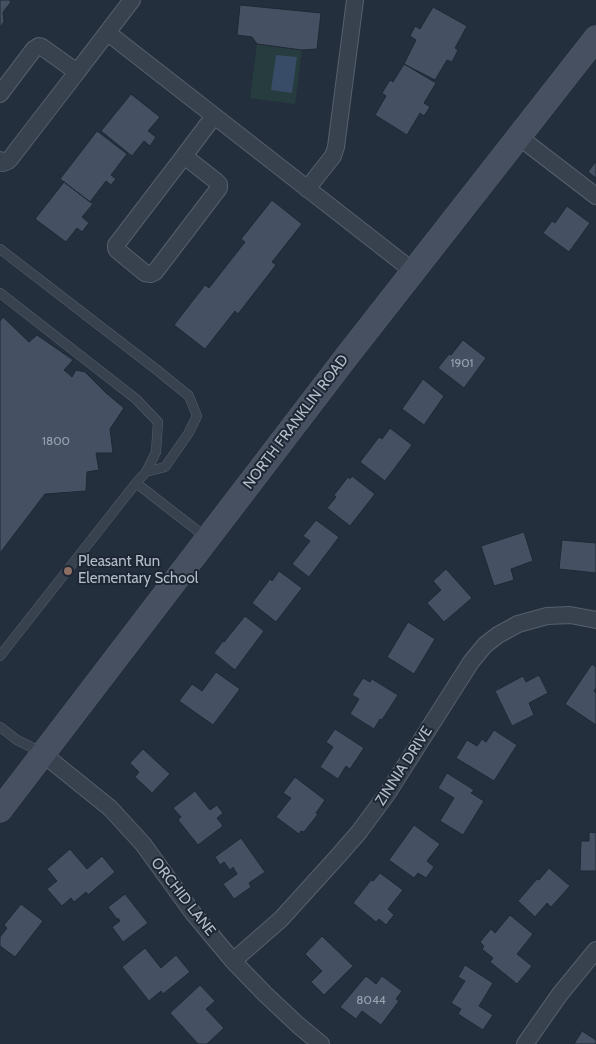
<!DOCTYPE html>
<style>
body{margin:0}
canvas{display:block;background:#242f3e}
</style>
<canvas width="596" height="1044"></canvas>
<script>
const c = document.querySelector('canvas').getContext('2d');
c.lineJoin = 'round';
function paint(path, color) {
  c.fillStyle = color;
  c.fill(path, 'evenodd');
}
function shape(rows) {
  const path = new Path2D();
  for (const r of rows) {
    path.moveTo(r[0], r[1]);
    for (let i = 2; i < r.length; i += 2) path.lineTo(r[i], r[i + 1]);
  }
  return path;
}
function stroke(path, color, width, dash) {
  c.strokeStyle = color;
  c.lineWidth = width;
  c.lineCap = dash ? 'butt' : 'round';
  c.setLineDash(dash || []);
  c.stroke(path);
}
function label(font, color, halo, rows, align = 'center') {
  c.font = font + ' Cabin,sans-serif';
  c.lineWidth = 4;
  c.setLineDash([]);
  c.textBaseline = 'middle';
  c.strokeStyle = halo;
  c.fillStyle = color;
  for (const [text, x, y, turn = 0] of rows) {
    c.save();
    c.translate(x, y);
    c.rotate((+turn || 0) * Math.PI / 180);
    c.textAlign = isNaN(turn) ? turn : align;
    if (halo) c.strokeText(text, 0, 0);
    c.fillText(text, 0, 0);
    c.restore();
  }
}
paint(shape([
 [257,44,302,50,295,104,250,98]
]), '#263c3f');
paint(shape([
 [276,55,297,57,292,93,271,90]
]), '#394c67');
const building = shape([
 [0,0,9,0,11,2,3,12,4,22,0,27,0,0],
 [240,5,321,13,317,49,302,50,257,44,252,37,237,35,240,5],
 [433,7,467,26,455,48,458,50,452,62,447,60,435,80,404,64,416,40,410,36,415,26,420,29,433,7],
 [404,64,436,83,424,103,430,107,424,116,420,113,407,135,375,115,386,96,382,93,390,80,393,82,404,64],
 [131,94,160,117,148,131,156,137,150,146,144,141,132,156,101,131,131,94],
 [97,131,127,154,111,175,116,179,111,185,106,181,90,202,60,179,97,131],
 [596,161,596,178,588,172,596,161],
 [64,182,93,204,82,217,89,223,82,232,77,228,66,242,35,219,64,182],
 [272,200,302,224,272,262,276,265,238,314,235,311,205,349,174,325,205,285,209,288,245,242,241,239,272,200],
 [567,206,590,223,569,252,543,233,552,221,555,223,567,206],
 [3,317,29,342,37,335,73,360,64,370,72,377,76,370,85,372,106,393,124,408,110,429,113,453,96,453,99,470,87,472,86,491,45,494,0,553,0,321,3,317],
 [463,340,486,358,464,388,438,368,449,354,451,355,463,340],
 [423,379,444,396,424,425,402,409,423,379],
 [390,428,412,445,385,481,360,462,379,437,382,439,390,428],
 [352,476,375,494,350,526,327,508,336,497,334,495,348,477,350,479,352,476],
 [316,520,339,537,309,577,292,564,310,541,303,536,316,520],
 [524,532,533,561,511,569,514,580,494,586,481,546,524,532],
 [562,540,596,543,596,573,559,569,562,540],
 [446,569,472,598,444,622,427,603,441,590,433,581,446,569],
 [279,571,302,588,276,622,252,603,270,579,272,581,279,571],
 [245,616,264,631,235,670,214,653,223,641,224,642,245,616],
 [408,622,435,639,414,674,387,657,408,622],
 [592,664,596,667,596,688,594,691,596,693,596,725,565,704,592,664],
 [216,672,240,689,213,725,179,701,192,684,202,691,216,672],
 [539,675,548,693,529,703,534,715,512,726,495,691,523,676,526,682,539,675],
 [363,678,370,682,372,679,398,695,382,720,380,719,374,729,350,714,359,699,352,695,363,678],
 [335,729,364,748,350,769,346,766,338,779,320,767,333,747,326,742,335,729],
 [494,730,517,745,494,781,456,758,467,740,477,746,482,739,486,742,494,730],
 [143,749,170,774,152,793,135,777,139,772,130,763,143,749],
 [447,773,474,790,471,793,484,801,463,835,440,821,454,798,438,788,447,773],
 [295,777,325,800,316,813,318,814,304,832,301,831,299,834,276,817,291,798,283,793,295,777],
 [195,791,210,810,217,805,223,813,217,818,223,826,198,845,178,820,181,817,173,808,195,791],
 [414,825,440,844,427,861,434,867,426,878,418,873,414,878,389,860,414,825],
 [589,832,596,833,596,871,580,871,581,841,589,841,589,832],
 [241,838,265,872,249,883,251,887,234,899,223,884,237,874,233,867,230,870,224,862,220,865,215,857,241,838],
 [70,849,87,869,102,856,115,872,88,895,86,892,74,902,71,898,62,906,47,889,57,881,47,869,70,849],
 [549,868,570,886,551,907,547,903,535,917,518,901,537,879,539,880,549,868],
 [380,873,403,890,388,909,394,915,386,925,379,919,376,922,353,903,371,880,373,881,380,873],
 [125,894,148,923,123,942,112,927,120,921,118,918,117,919,108,907,125,894],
 [21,904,43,921,15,957,0,946,0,937,7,928,4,925,21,904],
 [510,915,533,934,517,954,532,966,517,984,490,962,493,958,482,949,484,946,480,942,491,929,495,933,510,915],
 [322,936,353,966,324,995,311,982,322,971,305,954,322,936],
 [145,948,161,968,176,955,190,972,163,994,161,991,149,1001,122,967,145,948],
 [465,965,493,983,479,1006,493,1015,483,1030,458,1014,461,1009,451,1003,465,981,458,977,465,965],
 [366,976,376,984,382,976,402,991,396,999,399,1001,381,1025,362,1011,356,1019,340,1007,366,976],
 [200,985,215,1001,206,1009,224,1028,207,1044,198,1044,170,1013,200,985],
 [582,1031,596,1040,596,1044,574,1044,582,1031]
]);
paint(building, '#455162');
stroke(building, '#1f2835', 1);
const service = shape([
 [0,249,157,370,189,396,197,416,188,434,165,467,146,472],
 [0,293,136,399,158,422,156,452,146,472,136,483],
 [0,656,136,483,207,538],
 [0,727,17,740,43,753]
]);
const minor = shape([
 [108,33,413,271],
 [77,72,132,0],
 [0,94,34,49,39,46,42,47,77,72,10,159,8,161,3,163,0,160],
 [519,137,596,196],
 [184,156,216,181,219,184,219,188,155,272,151,274,145,273,117,250,116,248,116,245,184,156],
 [184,156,214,116],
 [307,189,333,156,336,147,355,0],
 [43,754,110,808,143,844,193,913,233,961,265,994,298,1025,321,1044],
 [233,961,281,919,339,855,359,832,387,794,471,662,485,645,498,635,518,624,547,616,570,615,596,620],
 [525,1044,560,994,596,950]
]);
const secondary = shape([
 [0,810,347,356,596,38]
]);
stroke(service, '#565f6c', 10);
stroke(minor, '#565f6c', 18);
stroke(secondary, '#565f6c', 25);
stroke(service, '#38414e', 9);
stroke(minor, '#38414e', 16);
stroke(secondary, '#465061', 24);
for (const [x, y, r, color] of [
 [68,571,5,"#8d6e63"]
]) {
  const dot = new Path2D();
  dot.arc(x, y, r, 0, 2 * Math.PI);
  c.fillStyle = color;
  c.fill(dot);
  stroke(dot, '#1d2633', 2);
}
label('12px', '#98a1af', null, [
 ["1901",462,363],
 ["1800",56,441],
 ["8044",371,1000]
]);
label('15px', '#b4bcc9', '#1d2633', [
 ["NORTH FRANKLIN ROAD",296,422,-53],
 ["ZINNIA DRIVE",404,766,-57],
 ["ORCHID LANE",183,897,52]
]);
label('15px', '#b4bcc9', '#1d2633', [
 ["Pleasant Run",78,562],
 ["Elementary School",78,579]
], 'left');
</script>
